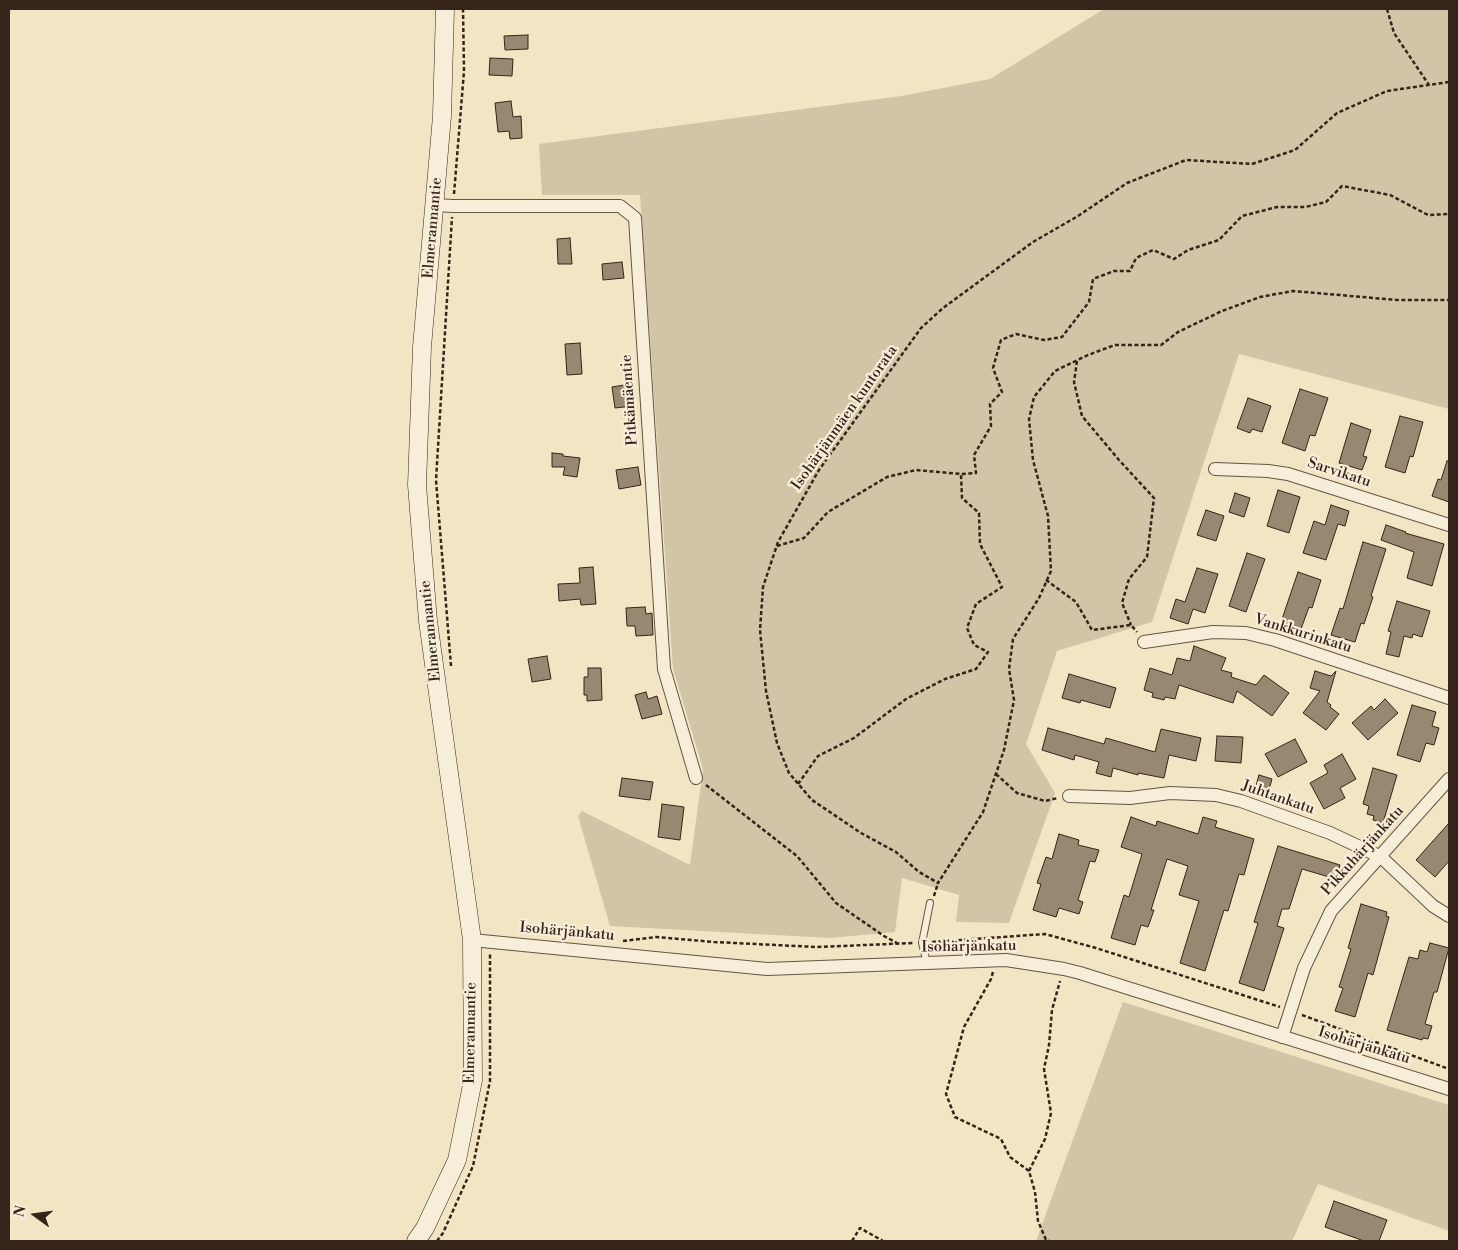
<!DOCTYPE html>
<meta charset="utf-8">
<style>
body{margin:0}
#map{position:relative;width:1458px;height:1250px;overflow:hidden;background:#f2e5c4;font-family:"Libre Bodoni",serif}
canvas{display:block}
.frame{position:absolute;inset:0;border:10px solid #362319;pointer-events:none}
.north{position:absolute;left:10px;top:1190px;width:50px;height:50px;-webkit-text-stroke:4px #f7eed9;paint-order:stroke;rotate:284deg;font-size:14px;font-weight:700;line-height:20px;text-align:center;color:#362319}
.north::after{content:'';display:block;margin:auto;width:18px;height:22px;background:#362319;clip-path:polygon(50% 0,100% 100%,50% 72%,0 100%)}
</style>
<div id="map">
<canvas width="1458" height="1250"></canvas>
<div class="frame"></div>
<div class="north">N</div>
</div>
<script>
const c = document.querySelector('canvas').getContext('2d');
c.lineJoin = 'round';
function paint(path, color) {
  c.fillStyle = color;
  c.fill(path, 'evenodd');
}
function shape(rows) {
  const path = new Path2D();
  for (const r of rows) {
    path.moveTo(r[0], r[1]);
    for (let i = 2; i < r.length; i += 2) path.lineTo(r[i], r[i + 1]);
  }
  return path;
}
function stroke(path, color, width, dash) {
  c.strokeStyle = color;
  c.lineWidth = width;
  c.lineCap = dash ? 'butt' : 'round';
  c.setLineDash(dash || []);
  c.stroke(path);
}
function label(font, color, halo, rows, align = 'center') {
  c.font = font + ' "Libre Bodoni",serif';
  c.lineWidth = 4.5;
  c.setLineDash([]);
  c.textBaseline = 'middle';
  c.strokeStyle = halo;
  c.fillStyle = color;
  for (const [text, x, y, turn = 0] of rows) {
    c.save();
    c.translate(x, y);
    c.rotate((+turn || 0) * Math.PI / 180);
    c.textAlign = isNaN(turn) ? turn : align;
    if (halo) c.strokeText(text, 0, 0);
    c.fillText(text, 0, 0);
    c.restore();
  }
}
paint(shape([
 [1104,9,1449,9,1449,409,1239,354,1152,622,1057,651,1026,744,1055,793,1009,923,956,922,959,895,902,878,895,932,830,938,610,926,578,816,582,811,690,865,703,769,673,669,640,195,542,195,539,144,901,96,990,79],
 [1123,1002,1449,1105,1449,1231,1318,1184,1292,1241,1036,1241]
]), '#d2c4a7');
const building = shape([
 [528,35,528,49,505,50,504,36,528,35],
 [490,58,513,59,512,76,489,75,490,58],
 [511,101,513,117,521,116,522,138,510,139,509,131,498,132,495,103,511,101],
 [570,238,572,264,558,264,557,239,570,238],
 [622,262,624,278,603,280,602,264,622,262],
 [580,343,582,374,567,375,565,344,580,343],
 [630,384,633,406,615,408,612,387,630,384],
 [1300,389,1328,398,1315,436,1310,435,1305,451,1282,443,1300,389],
 [1248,398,1271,406,1262,432,1252,429,1250,433,1237,428,1248,398],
 [1400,416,1423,422,1413,457,1410,456,1405,473,1385,467,1400,416],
 [1351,423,1371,430,1363,456,1367,457,1362,470,1339,463,1351,423],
 [552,453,563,454,563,456,580,458,577,477,563,475,565,467,552,467,552,453],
 [1447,461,1449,461,1449,502,1432,496,1438,479,1441,480,1447,461],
 [638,467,641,485,619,489,616,470,638,467],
 [1278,490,1300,497,1289,533,1267,526,1278,490],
 [1235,493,1250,498,1244,517,1229,512,1235,493],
 [1331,505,1349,511,1345,526,1338,524,1326,560,1303,553,1314,521,1325,525,1331,505],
 [1206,510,1224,516,1216,541,1197,535,1206,510],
 [1386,525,1406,532,1405,533,1444,544,1432,586,1407,578,1414,552,1381,540,1386,525],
 [1363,542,1386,549,1371,596,1373,597,1364,624,1361,623,1355,642,1331,635,1340,608,1343,609,1363,542],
 [1247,553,1265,559,1246,612,1229,606,1247,553],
 [593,567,596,604,581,605,580,599,559,601,558,584,580,583,579,568,593,567],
 [1197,568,1218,574,1205,613,1193,609,1188,624,1170,618,1176,599,1185,602,1197,568],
 [1298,572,1321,580,1312,608,1309,607,1301,629,1281,622,1298,572],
 [1397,601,1430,611,1422,637,1413,634,1412,638,1404,636,1399,657,1386,654,1391,632,1388,631,1397,601],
 [645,607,646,614,652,613,653,635,636,636,635,626,627,626,626,608,645,607],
 [1194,646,1226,658,1221,670,1232,673,1231,677,1256,685,1264,675,1289,693,1272,716,1237,691,1233,703,1179,685,1175,699,1165,697,1164,700,1152,697,1153,693,1144,690,1150,668,1172,675,1177,658,1190,661,1194,646],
 [547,656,551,679,532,682,528,659,547,656],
 [588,668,601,668,602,700,587,701,587,695,584,695,584,677,588,677,588,668],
 [1315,671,1331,676,1336,671,1327,702,1331,705,1330,707,1339,714,1326,730,1303,713,1320,691,1310,688,1315,671],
 [1069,674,1116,688,1110,708,1081,700,1080,703,1062,698,1069,674],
 [646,692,648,699,657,696,662,714,642,719,635,695,646,692],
 [1385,699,1398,713,1368,740,1352,723,1371,706,1374,710,1385,699],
 [1412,705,1436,712,1432,726,1439,728,1434,745,1426,743,1420,762,1397,755,1412,705],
 [1048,728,1104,744,1106,738,1155,752,1161,729,1201,738,1196,761,1169,755,1164,778,1138,773,1138,775,1113,768,1111,777,1096,773,1099,762,1075,755,1074,760,1042,750,1048,728],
 [1217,736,1243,737,1241,763,1215,761,1217,736],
 [1295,739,1307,762,1278,777,1265,754,1295,739],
 [1342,754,1356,779,1340,788,1345,798,1324,809,1310,783,1328,773,1324,765,1342,754],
 [1373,768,1397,775,1383,823,1373,820,1374,816,1367,814,1369,806,1363,804,1373,768],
 [1259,775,1272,779,1268,793,1255,789,1259,775],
 [622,778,653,782,650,800,619,796,622,778],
 [662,804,684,807,680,840,658,837,662,804],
 [1131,817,1156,826,1157,821,1198,834,1203,817,1217,821,1215,827,1254,839,1244,875,1239,874,1228,911,1224,910,1205,971,1180,963,1199,901,1179,895,1188,866,1167,859,1151,910,1154,910,1148,927,1141,925,1135,945,1111,938,1124,895,1129,897,1142,854,1121,847,1131,817],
 [1449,823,1449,861,1435,877,1416,860,1449,823],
 [1059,834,1079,840,1078,845,1099,850,1095,862,1090,861,1078,900,1083,902,1079,914,1059,908,1056,917,1033,910,1041,884,1037,883,1046,857,1052,859,1059,834],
 [1278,846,1340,865,1336,879,1302,869,1289,909,1282,909,1277,926,1284,928,1264,991,1239,983,1258,923,1254,922,1278,846],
 [1361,904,1387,912,1386,916,1389,917,1373,975,1368,973,1355,1017,1335,1011,1343,988,1339,987,1351,949,1348,948,1361,904],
 [1430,943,1449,948,1437,992,1434,992,1425,1024,1432,1026,1428,1039,1423,1038,1422,1040,1387,1030,1409,957,1418,959,1420,950,1427,952,1430,943],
 [1334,1201,1387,1220,1379,1241,1364,1241,1325,1227,1334,1201]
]);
paint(building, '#988872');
stroke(building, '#362319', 1);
const lane = shape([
 [927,963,922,943,930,903]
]);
const street = shape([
 [435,205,453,206,620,206,635,218,664,669,696,778],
 [1215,469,1268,471,1288,474,1449,525],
 [1144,642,1213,632,1246,633,1275,640,1449,698],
 [1069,796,1130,798,1170,793,1216,795,1241,801,1330,833,1381,857,1433,906,1449,916],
 [472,940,767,969,1006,960,1064,969,1080,973,1449,1089],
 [1282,1037,1304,968,1331,911,1449,779]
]);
const secondary = shape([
 [416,1241,425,1228,457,1160,473,1080,472,940,428,621,417,485,422,347,442,116,445,9]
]);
stroke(lane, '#655444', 8);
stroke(street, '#655444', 14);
stroke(secondary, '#362319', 19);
stroke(shape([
 [1387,9,1394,33,1429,85],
 [1449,82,1387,91,1337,113,1295,150,1252,164,1186,160,1127,183,1078,216,1033,242,943,308,921,328,819,470,778,542,763,587,760,630,766,691,777,743,789,773,812,800,861,833,896,852,919,872,938,883,983,812,1004,750,1014,700,1009,669,1013,639,1039,598,1051,571,1048,516,1033,460,1029,419,1034,397,1055,371,1088,355,1115,345,1161,345,1178,332,1222,311,1260,297,1293,291,1397,300,1449,300],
 [454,194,464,71,463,9],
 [1077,361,1074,382,1082,416,1119,460,1154,498,1147,557,1129,579,1122,603,1131,625],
 [777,546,804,538,828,512,887,477,916,470,961,474,976,473,974,455,991,426,990,404,1002,392,993,368,1001,340,1016,334,1044,340,1062,337,1089,302,1093,279,1114,271,1130,271,1136,258,1153,250,1174,259,1188,250,1219,240,1242,216,1277,207,1305,207,1326,202,1342,186,1390,195,1428,215,1449,214],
 [1046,580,1076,602,1092,630,1131,625,1137,632],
 [451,666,436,480,452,217],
 [996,774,1017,793,1045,801,1058,798],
 [798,784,818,756,854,738,906,699,945,679,976,669,988,652,974,645,967,628,976,604,1002,587,980,544,979,513,962,498,961,474],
 [706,785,797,856,836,903,884,936,897,943],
 [934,896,938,883],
 [623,941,656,937,714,942,817,947,914,943],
 [932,942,1045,934,1096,948,1280,1007],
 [993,972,991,979,964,1027,946,1094,955,1117,1001,1139,1010,1157,1029,1171,1035,1192,1038,1221,1046,1240,1049,1241],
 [1302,1015,1449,1069],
 [1029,1171,1045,1139,1051,1113,1044,1069,1049,1045,1052,1010,1060,981],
 [437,1241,443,1233,473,1166,490,1081,490,953],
 [852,1241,860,1228,883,1241]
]), '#362319', 2.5, [4, 2.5]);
stroke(lane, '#f7eed9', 6);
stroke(street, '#f7eed9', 12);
stroke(secondary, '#f7eed9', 18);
label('15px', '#362319', '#f7eed9', [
 ["Elmerannantie",433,228,-85],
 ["Pitkämäentie",630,400,-94],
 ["Isohärjänmäen kuntorata",845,418,-55],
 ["Sarvikatu",1339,473,18],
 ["Elmerannantie",431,631,-96],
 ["Vankkurinkatu",1303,634,17],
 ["Juhtankatu",1278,798,19],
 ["Pikkuhärjänkatu",1363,851,-48],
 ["Isohärjänkatu",567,932,5],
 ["Isohärjänkatu",969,947,-1],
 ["Elmerannantie",471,1033,-89],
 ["Isohärjänkatu",1364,1046,17]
]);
</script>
